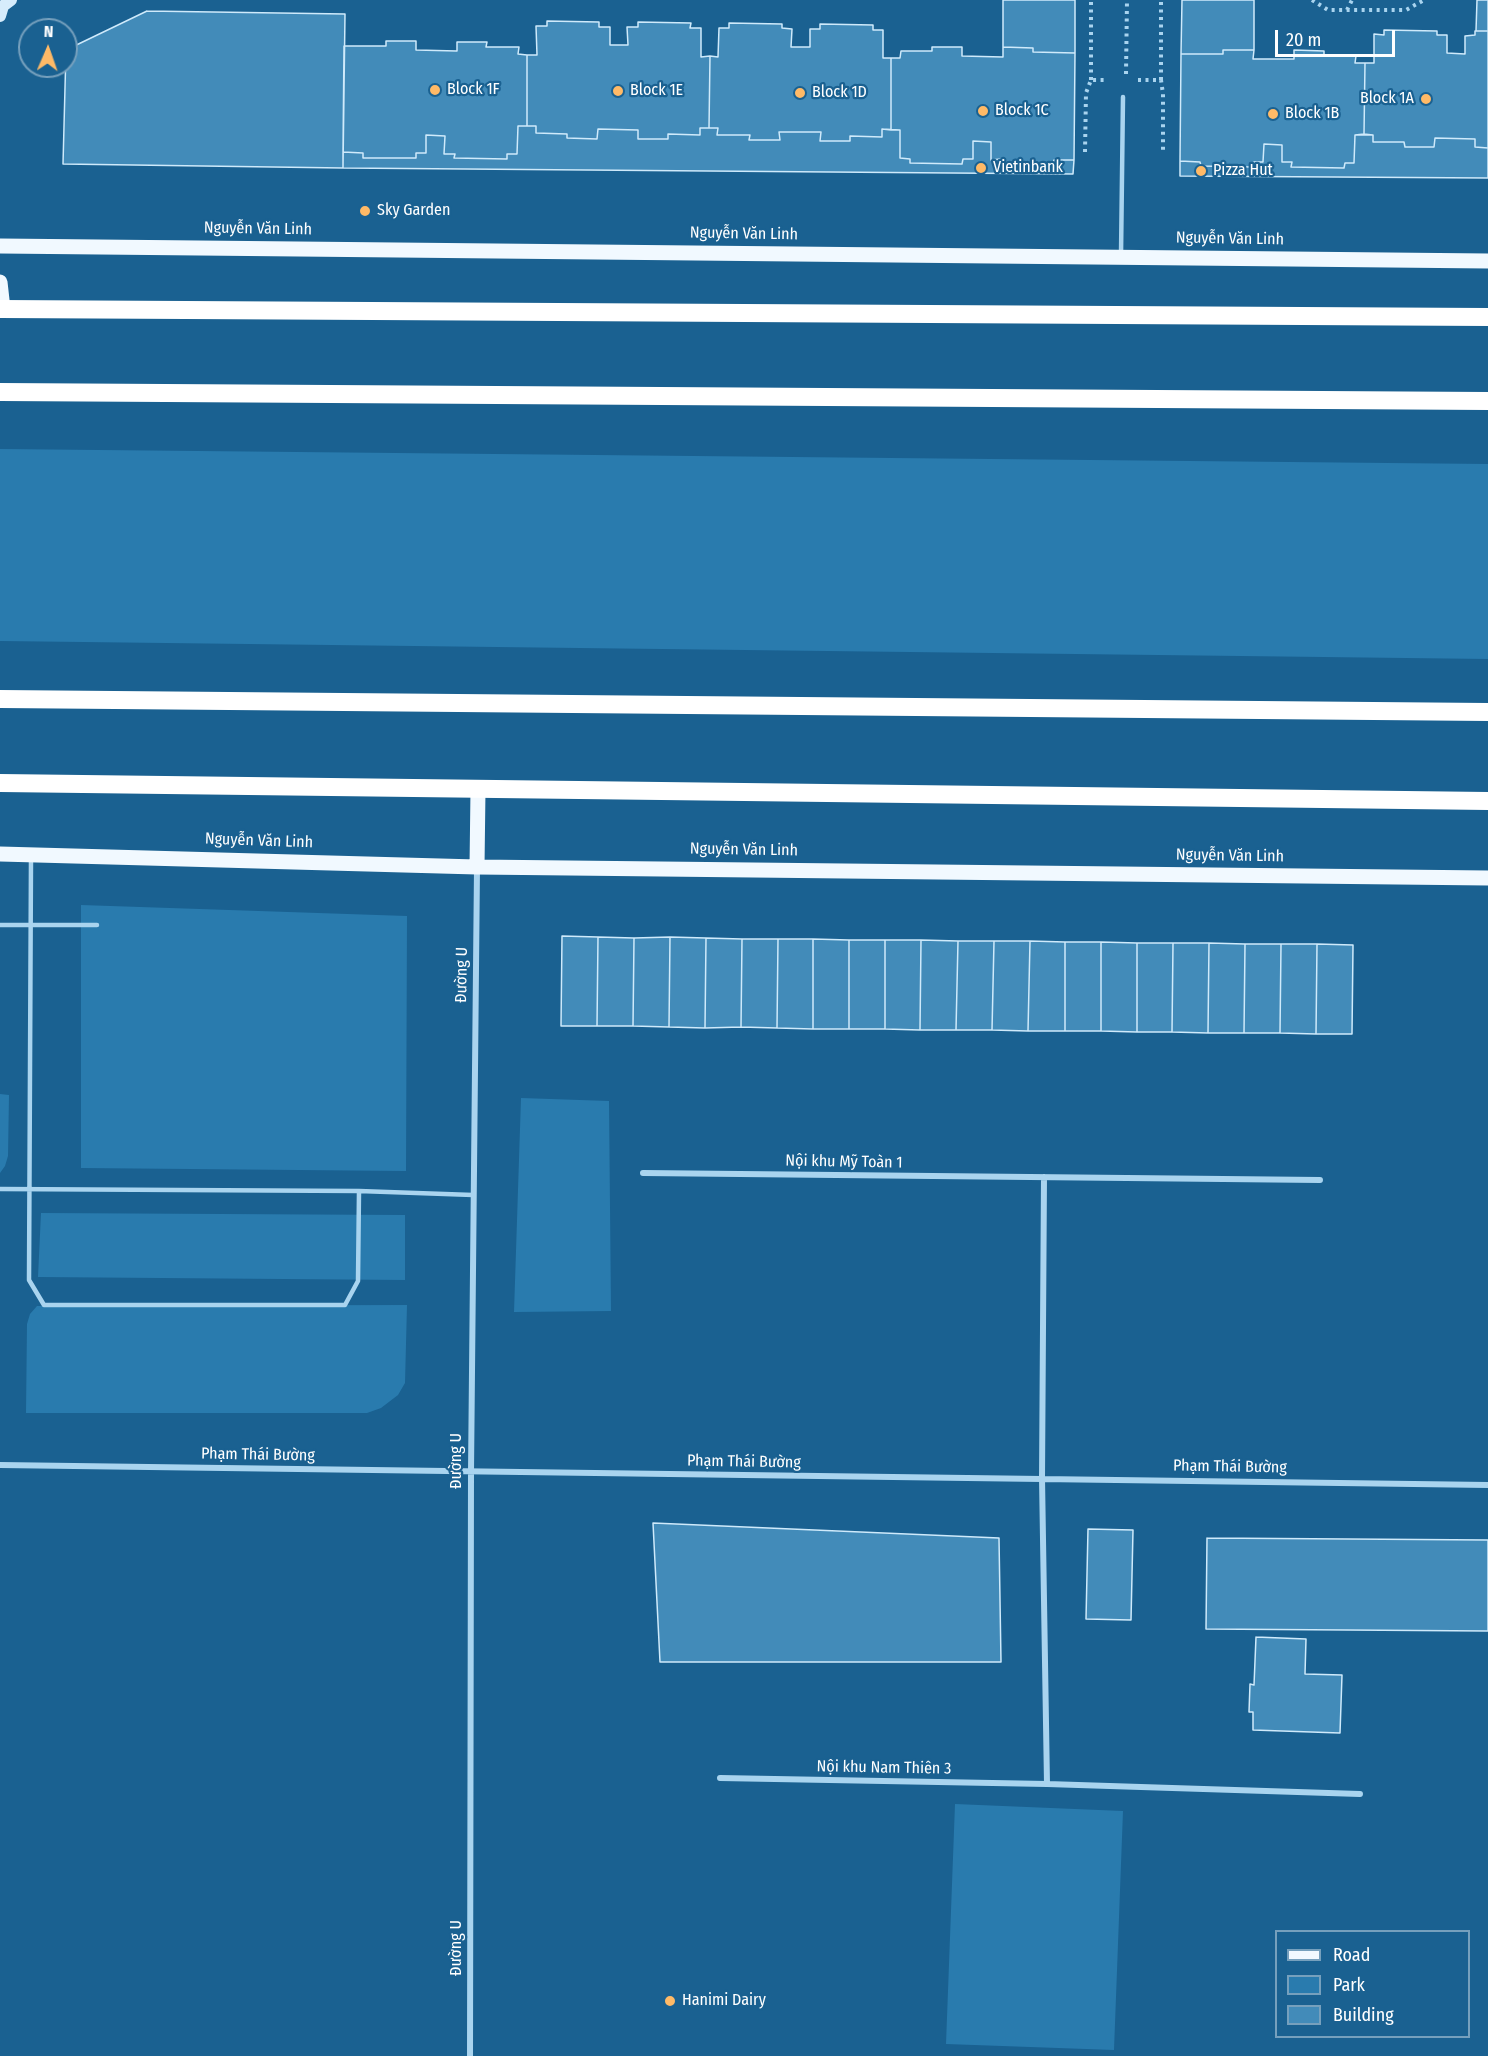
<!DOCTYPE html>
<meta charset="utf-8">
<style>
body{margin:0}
#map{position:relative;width:1488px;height:2056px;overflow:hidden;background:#1a6191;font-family:"Fira Sans Condensed",sans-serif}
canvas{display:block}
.legend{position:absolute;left:1275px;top:1930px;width:195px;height:108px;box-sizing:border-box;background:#1a6191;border:2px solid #76a0bd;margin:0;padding:8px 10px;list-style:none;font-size:18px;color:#fff}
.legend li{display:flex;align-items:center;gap:12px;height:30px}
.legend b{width:30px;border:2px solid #76a0bd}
.north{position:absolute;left:18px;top:18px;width:60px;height:60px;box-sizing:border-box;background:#1a6191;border:2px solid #76a0bd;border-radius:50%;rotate:2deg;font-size:16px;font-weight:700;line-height:24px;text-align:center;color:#fff}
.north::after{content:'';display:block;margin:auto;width:21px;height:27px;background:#ffba67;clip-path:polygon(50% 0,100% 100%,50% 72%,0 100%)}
.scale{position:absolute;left:1275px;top:30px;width:120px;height:27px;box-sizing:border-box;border:3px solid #fff;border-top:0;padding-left:8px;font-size:18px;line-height:21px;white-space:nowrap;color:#fff;-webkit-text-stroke:4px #1a6191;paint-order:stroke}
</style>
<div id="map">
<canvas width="1488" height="2056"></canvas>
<ul class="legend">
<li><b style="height:8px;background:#f1f9ff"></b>Road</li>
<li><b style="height:16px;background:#297bae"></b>Park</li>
<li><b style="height:16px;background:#428bb9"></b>Building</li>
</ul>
<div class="north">N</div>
<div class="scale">20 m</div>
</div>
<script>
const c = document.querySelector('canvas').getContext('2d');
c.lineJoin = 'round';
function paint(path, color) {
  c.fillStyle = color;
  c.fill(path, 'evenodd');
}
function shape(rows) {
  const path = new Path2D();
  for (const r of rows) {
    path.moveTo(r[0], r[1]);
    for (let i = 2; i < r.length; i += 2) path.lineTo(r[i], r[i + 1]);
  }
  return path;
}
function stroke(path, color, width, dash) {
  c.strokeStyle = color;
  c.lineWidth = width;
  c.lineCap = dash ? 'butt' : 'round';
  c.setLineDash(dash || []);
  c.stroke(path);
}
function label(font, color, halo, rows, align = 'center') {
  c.font = font + ' "Fira Sans Condensed",sans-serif';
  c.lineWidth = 4.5;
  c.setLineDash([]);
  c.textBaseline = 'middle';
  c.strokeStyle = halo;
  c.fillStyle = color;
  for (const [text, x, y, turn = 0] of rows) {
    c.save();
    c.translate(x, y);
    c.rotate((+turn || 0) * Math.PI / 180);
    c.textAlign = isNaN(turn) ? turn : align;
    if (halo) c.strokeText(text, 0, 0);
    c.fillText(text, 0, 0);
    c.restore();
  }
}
paint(shape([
 [0,449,1488,464,1488,659,0,641],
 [81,905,407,916,406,1171,81,1168],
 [0,1094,9,1095,8,1156,5,1166,0,1173],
 [521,1098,609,1101,611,1311,514,1312],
 [41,1213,405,1215,405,1280,38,1277],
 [407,1305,405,1383,398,1395,381,1408,367,1413,26,1413,27,1324,30,1314,37,1306],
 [955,1804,1123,1811,1114,2050,946,2044]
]), '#297bae');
const building = shape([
 [1003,0,1075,0,1075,53,1033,52,1033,48,1003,47,1003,0],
 [1182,0,1254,0,1254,50,1223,50,1223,54,1181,54,1182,0],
 [1477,0,1488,0,1488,31,1476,31,1477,0],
 [147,11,345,14,343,168,63,164,66,50,147,11],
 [547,21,599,22,599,27,610,27,610,45,628,45,627,27,638,27,638,22,691,23,690,28,701,28,701,57,710,56,709,128,700,128,700,135,668,134,668,139,638,139,638,130,598,129,597,139,567,138,567,134,536,133,536,126,527,126,527,55,537,55,536,26,547,26,547,21],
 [729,23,782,24,782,28,792,29,791,47,810,47,810,29,820,29,820,24,873,25,873,30,883,30,883,58,891,58,891,130,882,129,882,137,850,136,850,141,820,141,821,132,779,132,780,140,749,140,750,135,717,135,718,128,709,128,710,56,718,57,719,28,729,28,729,23],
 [1384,30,1437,31,1437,35,1447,35,1447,53,1465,54,1465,36,1475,35,1475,31,1488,31,1488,148,1475,147,1475,139,1435,138,1434,147,1405,147,1404,142,1373,142,1373,135,1364,134,1365,63,1374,63,1374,34,1384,35,1384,30],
 [386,41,416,41,416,50,457,51,457,42,487,42,486,47,519,47,518,54,527,55,527,126,518,126,517,154,507,154,507,159,454,158,455,154,444,154,445,136,426,135,426,153,416,153,416,158,363,158,363,153,343,152,344,46,386,46,386,41],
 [932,47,962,47,962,56,1003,57,1003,47,1033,48,1033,52,1075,53,1074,160,1054,160,1053,164,1001,164,1001,159,991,160,991,142,973,141,973,159,963,159,962,164,910,163,910,159,900,158,900,130,891,130,891,58,900,58,901,51,932,51,932,47],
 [1223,50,1254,50,1253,59,1294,59,1294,50,1324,51,1324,56,1356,56,1355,63,1365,63,1364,134,1355,135,1354,163,1345,163,1344,168,1291,167,1292,162,1282,162,1282,145,1264,144,1263,162,1254,162,1253,167,1201,166,1200,162,1180,161,1181,54,1223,54,1223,50],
 [518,126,536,126,536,133,567,134,567,138,597,139,598,129,638,130,638,139,668,139,668,134,700,135,700,128,718,128,717,135,750,135,749,140,780,140,779,132,821,132,820,141,850,141,850,136,882,137,882,129,900,130,900,158,910,159,910,163,962,164,963,159,973,159,973,141,991,142,991,160,1001,159,1001,164,1053,164,1054,160,1074,160,1073,174,343,168,343,152,363,153,363,158,416,158,416,153,426,153,426,135,445,136,444,154,455,154,454,158,507,159,507,154,517,154,518,126],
 [1355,135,1373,135,1373,142,1404,142,1405,147,1434,147,1435,138,1475,139,1475,147,1488,148,1488,178,1180,176,1180,161,1200,162,1201,166,1253,167,1254,162,1263,162,1264,144,1282,145,1282,162,1292,162,1291,167,1344,168,1345,163,1354,163,1355,135],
 [562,936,598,937,597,1026,561,1026,562,936],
 [598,937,634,938,633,1026,597,1026,598,937],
 [670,937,706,938,705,1028,669,1027,670,937],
 [670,937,669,1027,633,1026,634,938,670,937],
 [706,938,742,939,741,1027,705,1028,706,938],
 [742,939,778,939,777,1028,741,1027,742,939],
 [778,939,813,939,813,1029,777,1028,778,939],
 [813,939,849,940,849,1029,813,1029,813,939],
 [849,940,885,940,885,1029,849,1029,849,940],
 [885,940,921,940,920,1030,885,1029,885,940],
 [921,940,958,941,956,1030,920,1030,921,940],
 [958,941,994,941,992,1030,956,1030,958,941],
 [994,941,1030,941,1028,1031,992,1030,994,941],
 [1030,941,1065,942,1065,1031,1028,1031,1030,941],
 [1065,942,1101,942,1101,1031,1065,1031,1065,942],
 [1101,942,1137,943,1137,1032,1101,1031,1101,942],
 [1137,943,1173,943,1172,1032,1137,1032,1137,943],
 [1173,943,1209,943,1208,1033,1172,1032,1173,943],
 [1209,943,1245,944,1244,1033,1208,1033,1209,943],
 [1245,944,1281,944,1280,1033,1244,1033,1245,944],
 [1281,944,1317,944,1316,1034,1280,1033,1281,944],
 [1317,944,1353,945,1352,1034,1316,1034,1317,944],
 [653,1523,999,1538,1001,1662,660,1662,653,1523],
 [1088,1529,1133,1530,1131,1620,1086,1619,1088,1529],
 [1207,1538,1488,1540,1488,1631,1206,1629,1207,1538],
 [1256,1637,1306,1639,1305,1674,1342,1675,1340,1733,1253,1730,1253,1712,1249,1712,1250,1684,1254,1685,1256,1637]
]);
paint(building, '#428bb9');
stroke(building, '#cfeafb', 1.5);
stroke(shape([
 [1312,0,1328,10,1406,10,1424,0],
 [1347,10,1352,0],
 [1126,74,1127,0],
 [1091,80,1091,0],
 [1138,80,1161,80,1163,94,1163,153],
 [1161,80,1161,0],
 [1085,152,1086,93,1091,80,1106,80]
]), '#a9d4ef', 4, [3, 4.5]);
stroke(shape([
 [1121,255,1123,97],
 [31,857,29,1280,44,1305,345,1305,358,1281,359,1191],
 [0,925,97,925],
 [0,1189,359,1191,473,1195]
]), '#a9d4ef', 4.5);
stroke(shape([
 [643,1173,1320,1180],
 [1044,1177,1042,1478,1047,1784],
 [0,1465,1488,1485],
 [720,1778,1047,1784,1360,1794],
 [470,2056,471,1472,477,868]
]), '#a9d4ef', 6);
stroke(shape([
 [0,16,3,6,11,0]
]), '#d6ecfb', 12);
stroke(shape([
 [0,246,1488,261],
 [0,282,3,309],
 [0,854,477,867,1488,878],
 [477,867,478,790]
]), '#f1f9ff', 15);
stroke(shape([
 [0,309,1488,317],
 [0,392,1488,401],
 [0,699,1488,712],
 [0,783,1488,801]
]), '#fff', 18);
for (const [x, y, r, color] of [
 [435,90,6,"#ffba67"],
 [618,91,6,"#ffba67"],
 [800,93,6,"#ffba67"],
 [1426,99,6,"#ffba67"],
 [983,111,6,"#ffba67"],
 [1273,114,6,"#ffba67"],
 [981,168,6,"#ffba67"],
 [1201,171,6,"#ffba67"],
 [365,211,6,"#ffba67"],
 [670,2001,6,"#ffba67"]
]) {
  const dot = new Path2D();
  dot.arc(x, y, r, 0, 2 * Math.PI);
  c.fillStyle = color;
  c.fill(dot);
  stroke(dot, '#1a6191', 2);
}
label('16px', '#fff', '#1a6191', [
 ["Block 1F",447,90],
 ["Block 1E",630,91],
 ["Block 1D",812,93],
 ["Block 1A",1414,99,"right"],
 ["Block 1C",995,111],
 ["Block 1B",1285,114],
 ["Vietinbank",993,168],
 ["Pizza Hut",1213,171],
 ["Sky Garden",377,211],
 ["Hanimi Dairy",682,2001]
], 'left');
label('16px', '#fff', '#1a6191', [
 ["Nguyễn Văn Linh",258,229,1],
 ["Nguyễn Văn Linh",744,234,1],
 ["Nguyễn Văn Linh",1230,239,1],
 ["Nguyễn Văn Linh",259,841,2],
 ["Nguyễn Văn Linh",744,850,1],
 ["Nguyễn Văn Linh",1230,856,1],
 ["Đường U",462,975,-89],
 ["Nội khu Mỹ Toàn 1",844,1162,1],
 ["Phạm Thái Bường",258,1455,1],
 ["Đường U",457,1461,-90],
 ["Phạm Thái Bường",744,1462,1],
 ["Phạm Thái Bường",1230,1467,1],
 ["Nội khu Nam Thiên 3",884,1768,1],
 ["Đường U",457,1948,-90]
]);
</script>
